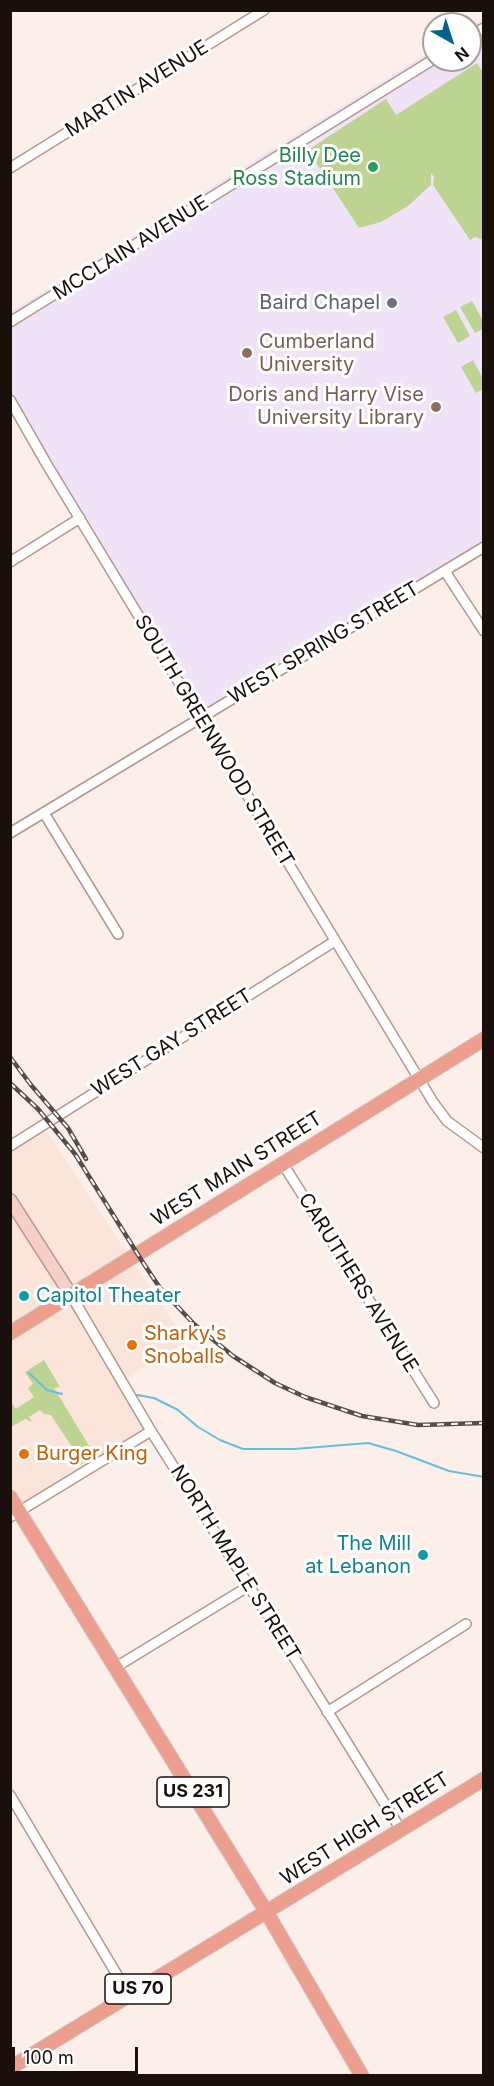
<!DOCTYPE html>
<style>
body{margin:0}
#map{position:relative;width:494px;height:2086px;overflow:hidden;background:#fcefea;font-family:Inter,sans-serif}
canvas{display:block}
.frame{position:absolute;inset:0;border:12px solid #190f0b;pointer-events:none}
.north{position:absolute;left:422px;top:12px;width:60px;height:60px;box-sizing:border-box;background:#fff;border:2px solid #a39f9d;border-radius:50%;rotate:141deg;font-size:16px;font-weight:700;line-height:24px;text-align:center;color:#190f0b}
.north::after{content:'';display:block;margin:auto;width:21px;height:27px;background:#036292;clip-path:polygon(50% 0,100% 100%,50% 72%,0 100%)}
.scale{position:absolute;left:12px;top:2047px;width:126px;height:27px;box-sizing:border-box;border:3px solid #190f0b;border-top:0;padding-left:8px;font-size:18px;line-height:21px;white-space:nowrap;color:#190f0b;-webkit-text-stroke:4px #fff;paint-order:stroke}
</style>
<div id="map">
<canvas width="494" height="2086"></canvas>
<div class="frame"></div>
<div class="north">N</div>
<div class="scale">100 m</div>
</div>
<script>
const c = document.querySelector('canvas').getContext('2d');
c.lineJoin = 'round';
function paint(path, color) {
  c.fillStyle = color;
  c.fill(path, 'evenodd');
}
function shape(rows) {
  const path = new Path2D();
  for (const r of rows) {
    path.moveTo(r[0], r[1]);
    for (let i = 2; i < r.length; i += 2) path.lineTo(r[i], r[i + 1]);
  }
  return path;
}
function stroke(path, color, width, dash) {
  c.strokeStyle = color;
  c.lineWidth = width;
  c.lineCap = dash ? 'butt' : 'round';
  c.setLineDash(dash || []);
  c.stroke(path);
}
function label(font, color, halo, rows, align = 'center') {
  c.font = font + ' Inter,sans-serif';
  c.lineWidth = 6;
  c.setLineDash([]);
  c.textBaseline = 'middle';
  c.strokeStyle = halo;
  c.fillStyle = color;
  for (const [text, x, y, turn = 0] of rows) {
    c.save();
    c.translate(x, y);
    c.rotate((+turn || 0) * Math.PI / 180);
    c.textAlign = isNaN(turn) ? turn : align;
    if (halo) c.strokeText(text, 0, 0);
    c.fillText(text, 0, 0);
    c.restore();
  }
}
paint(shape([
 [43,1125,186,1342,122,1381,151,1431,11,1517,11,1146]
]), '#fbe4da');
paint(shape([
 [483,19,483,540,208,707,200,705,46,463,11,394,11,312,434,49,434,60,470,60,470,27]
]), '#f0e3f7');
paint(shape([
 [477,63,484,74,483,240,475,237,470,240,433,185,434,177,431,173,431,185,408,206,381,222,359,228,308,150,386,99,396,115],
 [472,301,483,321,483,329,475,333,460,307],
 [456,310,470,336,458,343,443,317],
 [473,360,483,379,483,389,476,393,461,367],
 [44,1360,60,1387,54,1388,94,1454,102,1450,103,1452,77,1467,74,1465,80,1459,51,1415,44,1414,40,1410,29,1417,32,1422,25,1419,11,1427,11,1402,16,1409,34,1397,28,1388,33,1384,25,1372]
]), '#bdd392');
stroke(shape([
 [29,1373,47,1390,62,1394],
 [137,1395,154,1398,178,1410,198,1427,220,1440,243,1449,294,1449,368,1443,396,1451,449,1471,484,1477]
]), '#66bedf', 2);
const street = shape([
 [470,36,484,28],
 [10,168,264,10],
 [10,322,434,59],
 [10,400,46,463,433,1102,447,1121,484,1148],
 [10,562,80,518],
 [446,570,448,576,484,631],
 [44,813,118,934],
 [10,833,484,547],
 [10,1146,335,941],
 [283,1164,434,1403],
 [71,1295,151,1431,302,1670,401,1830],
 [10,1517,151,1431],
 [116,1667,249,1586],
 [327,1712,466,1624],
 [10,1795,129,1995]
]);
const secondary = shape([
 [10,1200,71,1295]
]);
const primary = shape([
 [10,1333,484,1039],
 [10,1497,267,1913,362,2076],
 [10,2068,484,1779]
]);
stroke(street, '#b4978c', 12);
stroke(secondary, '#b4978c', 15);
stroke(primary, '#d1cfce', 16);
stroke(street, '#fff', 9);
stroke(secondary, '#f6cfc7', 12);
stroke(primary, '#ec9f8e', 14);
const rail = shape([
 [10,1057,31,1085,68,1128,86,1159],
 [10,1083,38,1109,75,1154,142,1261,160,1288,194,1324,233,1356,275,1383,305,1397,362,1416,418,1425,484,1423]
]);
stroke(rail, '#574c48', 4.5);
stroke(rail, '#fff', 2, [7]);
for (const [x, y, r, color] of [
 [373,167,6,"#2e9e5b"],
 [392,303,6,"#6b7280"],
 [247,353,6,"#8d6e63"],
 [436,407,6,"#8d6e63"],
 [24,1296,6,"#0f9aa8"],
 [132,1345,6,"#e8710a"],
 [24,1454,6,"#e8710a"],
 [423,1555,6,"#0f9aa8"]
]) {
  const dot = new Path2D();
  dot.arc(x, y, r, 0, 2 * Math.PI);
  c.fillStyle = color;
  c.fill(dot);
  stroke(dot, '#fff', 2);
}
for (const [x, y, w] of [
 [193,1792,72],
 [138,1989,66]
]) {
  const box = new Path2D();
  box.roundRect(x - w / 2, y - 15, w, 30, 4.5);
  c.fillStyle = '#fff';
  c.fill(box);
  stroke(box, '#190f0b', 1.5);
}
label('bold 18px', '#190f0b', null, [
 ["US 231",193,1792],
 ["US 70",138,1989]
]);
label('20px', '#190f0b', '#fff', [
 ["MARTIN AVENUE",137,89,-32],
 ["MCCLAIN AVENUE",131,248,-32],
 ["WEST SPRING STREET",324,643,-31],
 ["SOUTH GREENWOOD STREET",214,741,59],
 ["WEST GAY STREET",172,1043,-32],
 ["WEST MAIN STREET",237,1169,-32],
 ["CARUTHERS AVENUE",358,1283,58],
 ["NORTH MAPLE STREET",235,1563,58],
 ["WEST HIGH STREET",365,1829,-32]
]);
label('20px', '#27864d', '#fff', [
 ["Billy Dee",361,156],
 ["Ross Stadium",361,179]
], 'right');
label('20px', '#5b616d', '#fff', [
 ["Baird Chapel",380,303]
], 'right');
label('20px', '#785e54', '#fff', [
 ["Cumberland",259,342],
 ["University",259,365],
 ["Doris and Harry Vise",424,395,"right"],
 ["University Library",424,418,"right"]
], 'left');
label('20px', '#0d838f', '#fff', [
 ["Capitol Theater",36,1296],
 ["The Mill",411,1544,"right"],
 ["at Lebanon",411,1567,"right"]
], 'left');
label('20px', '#c56008', '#fff', [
 ["Sharky's",144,1334],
 ["Snoballs",144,1357],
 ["Burger King",36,1454]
], 'left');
</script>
